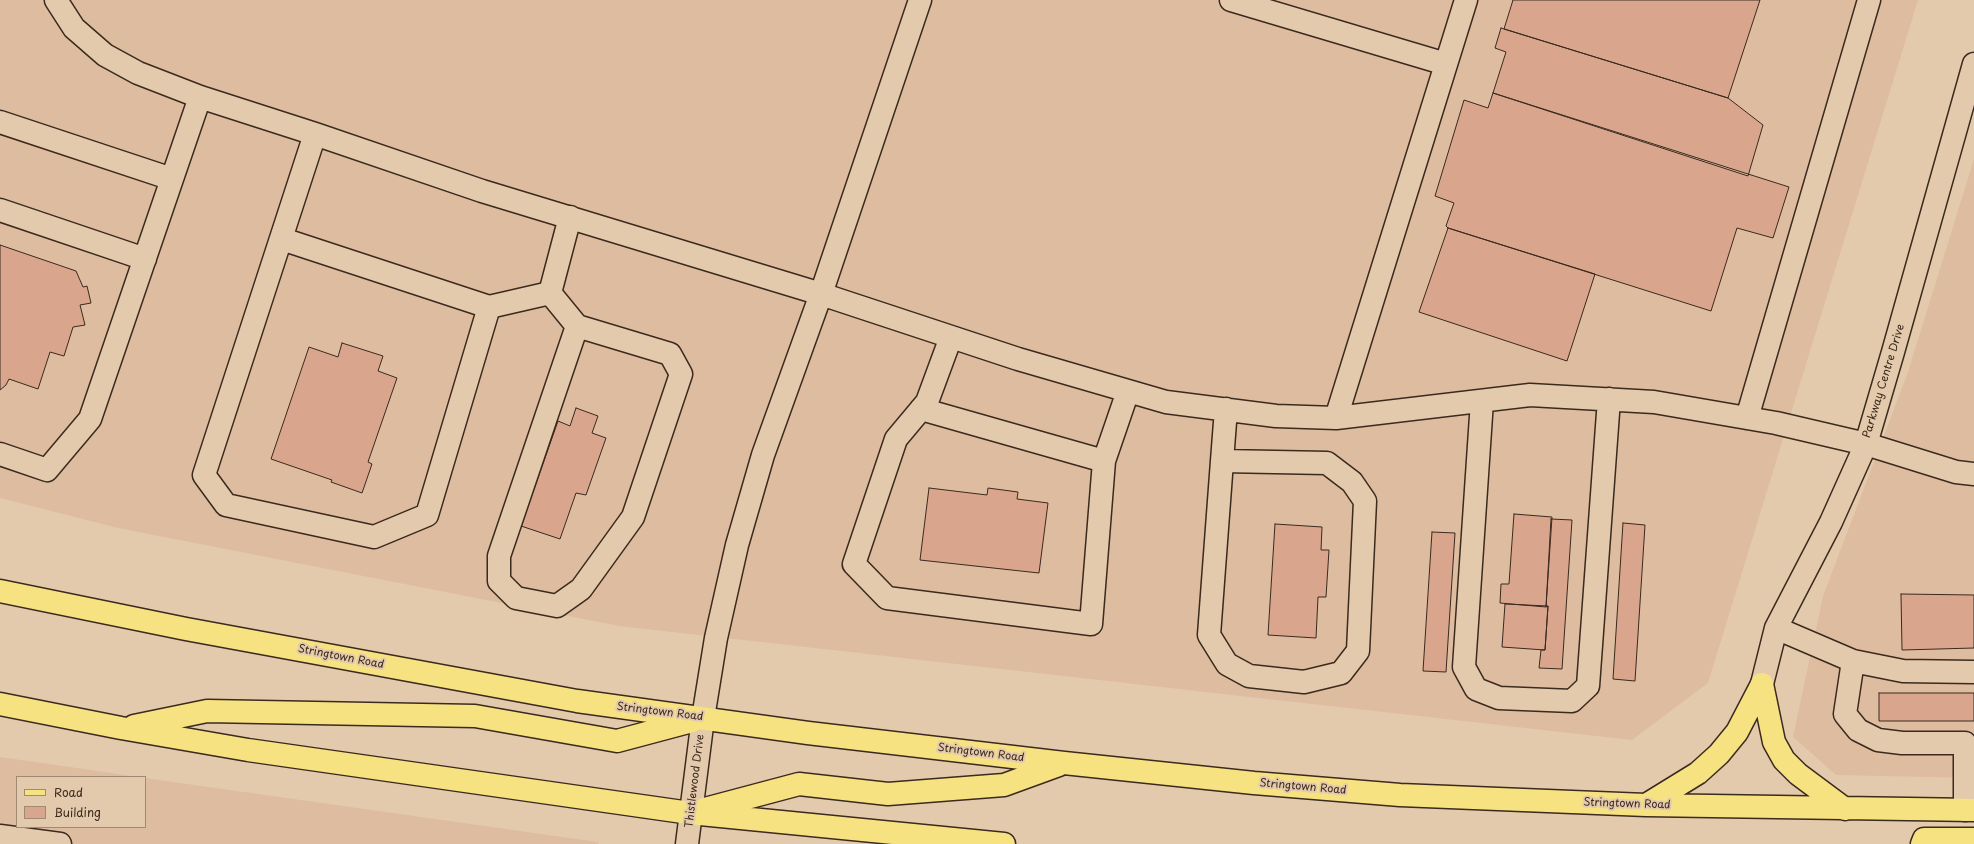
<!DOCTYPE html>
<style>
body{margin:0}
#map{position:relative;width:1974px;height:844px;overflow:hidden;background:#e4caac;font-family:"Playpen Sans",sans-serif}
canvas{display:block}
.legend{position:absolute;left:16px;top:776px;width:130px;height:52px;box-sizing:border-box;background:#e4caac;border:1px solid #a08a73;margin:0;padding:5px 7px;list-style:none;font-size:12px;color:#3b2a1e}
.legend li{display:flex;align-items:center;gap:8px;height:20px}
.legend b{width:20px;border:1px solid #a08a73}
</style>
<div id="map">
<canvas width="1974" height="844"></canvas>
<ul class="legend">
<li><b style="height:5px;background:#f7e281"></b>Road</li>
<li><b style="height:11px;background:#d9a68d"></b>Building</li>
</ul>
</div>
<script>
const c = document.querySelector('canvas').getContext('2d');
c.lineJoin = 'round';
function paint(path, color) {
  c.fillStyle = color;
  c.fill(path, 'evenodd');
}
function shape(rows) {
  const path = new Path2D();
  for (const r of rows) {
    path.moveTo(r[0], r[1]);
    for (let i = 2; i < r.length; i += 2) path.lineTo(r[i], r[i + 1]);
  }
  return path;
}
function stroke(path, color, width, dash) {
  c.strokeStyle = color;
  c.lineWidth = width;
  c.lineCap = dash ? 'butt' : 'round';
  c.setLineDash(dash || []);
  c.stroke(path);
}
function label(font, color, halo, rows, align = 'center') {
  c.font = font + ' "Playpen Sans",sans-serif';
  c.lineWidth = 4;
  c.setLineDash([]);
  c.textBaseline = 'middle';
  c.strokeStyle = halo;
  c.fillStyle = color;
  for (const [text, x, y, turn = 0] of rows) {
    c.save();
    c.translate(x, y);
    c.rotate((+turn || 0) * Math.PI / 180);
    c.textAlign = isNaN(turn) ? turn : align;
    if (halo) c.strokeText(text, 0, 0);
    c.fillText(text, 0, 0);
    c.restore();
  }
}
paint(shape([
 [0,0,1918,0,1708,683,1632,740,619,626,118,528,0,498],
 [1974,159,1974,778,1836,775,1793,737,1823,596,1907,375],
 [0,757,139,777,17,777,17,827,145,827,145,778,598,842,599,844,0,844]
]), '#debca0');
const building = shape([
 [1513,0,1760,0,1728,98,1504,29,1513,0],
 [1501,28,1728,98,1763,125,1748,176,1493,93,1506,52,1495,48,1501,28],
 [1493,93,1789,187,1773,238,1737,228,1711,311,1448,228,1446,226,1454,203,1435,196,1464,100,1488,108,1493,93],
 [1448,228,1595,274,1567,361,1419,312,1448,228],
 [0,245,76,271,83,287,87,286,91,303,80,305,85,325,73,327,64,356,50,352,38,389,9,379,6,385,0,390,0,245],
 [342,343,383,356,378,371,397,378,368,462,372,464,362,493,331,482,332,480,271,459,309,347,338,357,342,343],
 [576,408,598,416,592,433,606,438,586,495,576,493,560,539,521,526,558,421,570,426,576,408],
 [929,488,987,495,988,488,1018,492,1017,499,1048,503,1039,573,920,560,929,488],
 [1514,514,1552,517,1546,607,1500,603,1501,584,1509,584,1514,514],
 [1551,519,1572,520,1562,669,1539,668,1541,650,1545,650,1548,606,1546,607,1551,519],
 [1623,523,1645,525,1635,681,1613,679,1623,523],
 [1275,524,1322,527,1321,550,1329,550,1326,597,1318,597,1316,638,1268,635,1275,524],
 [1432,532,1455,533,1446,672,1423,671,1432,532],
 [1901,594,1974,595,1974,648,1902,650,1901,594],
 [1505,604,1548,606,1545,650,1502,647,1505,604],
 [1879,693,1974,693,1974,721,1879,721,1879,693]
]);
paint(building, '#d9a68d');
stroke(building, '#3b2a1e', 1);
const minor = shape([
 [56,0,74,28,105,55,138,73,200,97,315,134,482,191,821,294,1018,359,1166,402,1276,416,1336,418,1530,395,1654,402,1776,423,1866,444,1956,472,1974,474],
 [1231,0,1446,64],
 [0,122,172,179],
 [315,134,204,475,226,505,374,537,427,515,489,307,550,293],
 [0,210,145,259],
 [570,217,550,293,577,326,670,354,681,374,633,517,581,589,557,606,516,598,499,581,499,556,577,326],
 [282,239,489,307],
 [951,337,927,402,896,439,854,564,887,598,1091,624,1104,461,1128,391],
 [1482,401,1464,667,1476,689,1499,698,1572,701,1588,686,1609,399],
 [921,409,1104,461],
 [1336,418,1466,0],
 [1747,418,1869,0],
 [0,454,47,470,90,419,200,97],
 [1222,461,1327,463,1352,482,1365,501,1358,651,1341,673,1304,682,1249,676,1227,664,1209,635,1222,461,1226,409],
 [1776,628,1853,661,1903,671,1974,672],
 [1853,661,1845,714,1858,730,1878,740,1902,743,1965,743,1965,810],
 [1762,684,1776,628,1831,522,1866,444,1893,352,1974,64],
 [0,836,60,844],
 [687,844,703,718,716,638,737,545,763,455,821,294,920,0]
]);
const major = shape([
 [0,591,186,629,577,701,808,733,1064,763,1254,783,1400,795,1646,805,1974,810],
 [1762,684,1774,742,1784,760,1798,774,1845,809],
 [0,704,121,728,248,750,690,813,1004,844],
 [134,726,207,711,475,716,617,741,692,721],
 [1646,805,1698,773,1719,754,1737,732,1762,684],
 [705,809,799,784,888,794,1004,785,1059,765],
 [1922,844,1924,839,1974,839]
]);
stroke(minor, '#3b2a1e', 25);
stroke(major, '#3b2a1e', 25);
stroke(minor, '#e4caac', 22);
stroke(major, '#f7e281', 22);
label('11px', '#3b2a1e', '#e4caac', [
 ["Parkway Centre Drive",1884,381,-73],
 ["Stringtown Road",341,657,11],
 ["Stringtown Road",660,712,7],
 ["Stringtown Road",981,753,7],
 ["Thistlewood Drive",695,781,-83],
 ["Stringtown Road",1303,787,5],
 ["Stringtown Road",1627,804,2]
]);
</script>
